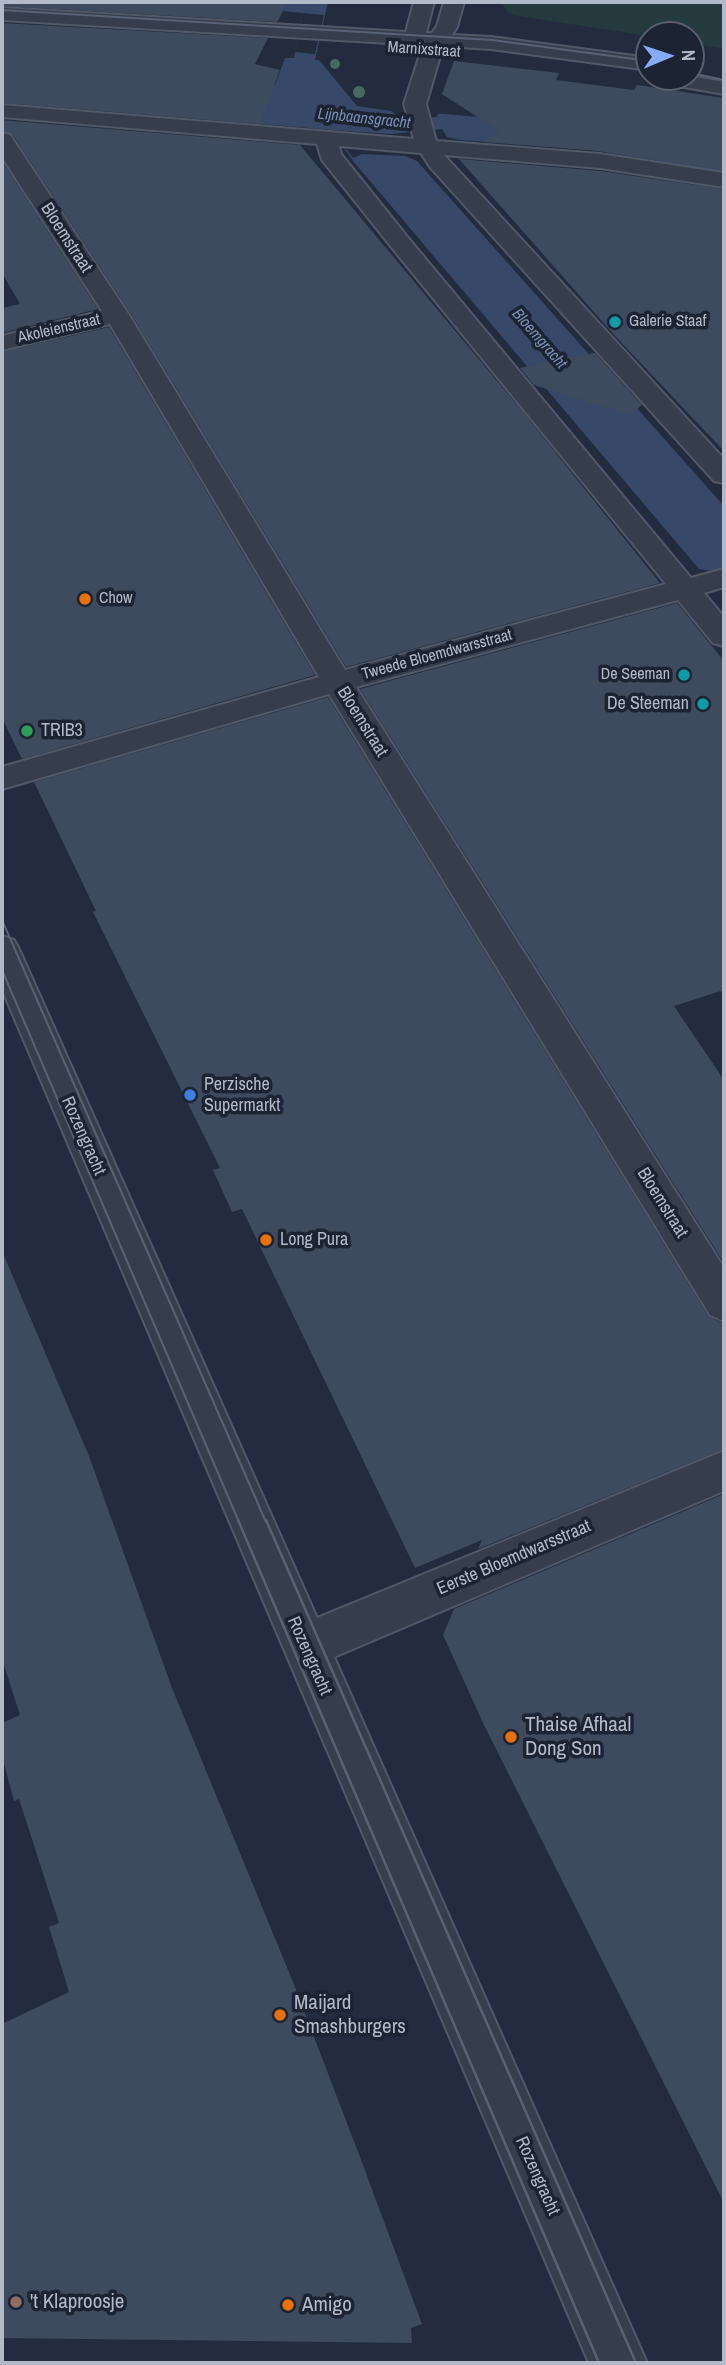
<!DOCTYPE html>
<style>
body{margin:0}
#map{position:relative;width:726px;height:2365px;overflow:hidden;background:#222c3e;font-family:"Archivo Narrow",sans-serif}
canvas{display:block}
.frame{position:absolute;inset:0;border:4px solid #b2b9c9;pointer-events:none}
.north{position:absolute;left:635px;top:21px;width:70px;height:70px;box-sizing:border-box;background:#1c2332;border:2px solid #585f6e;border-radius:50%;rotate:88deg;font-size:19px;font-weight:700;line-height:28px;text-align:center;color:#b2b9c9}
.north::after{content:'';display:block;margin:auto;width:24px;height:32px;background:#84abfc;clip-path:polygon(50% 0,100% 100%,50% 72%,0 100%)}
</style>
<div id="map">
<canvas width="726" height="2365"></canvas>
<div class="frame"></div>
<div class="north">N</div>
</div>
<script>
const c = document.querySelector('canvas').getContext('2d');
c.lineJoin = 'round';
function paint(path, color) {
  c.fillStyle = color;
  c.fill(path, 'evenodd');
}
function shape(rows) {
  const path = new Path2D();
  for (const r of rows) {
    path.moveTo(r[0], r[1]);
    for (let i = 2; i < r.length; i += 2) path.lineTo(r[i], r[i + 1]);
  }
  return path;
}
function stroke(path, color, width, dash) {
  c.strokeStyle = color;
  c.lineWidth = width;
  c.lineCap = dash ? 'butt' : 'round';
  c.setLineDash(dash || []);
  c.stroke(path);
}
function label(font, color, halo, rows, align = 'center') {
  c.font = font + ' "Archivo Narrow",sans-serif';
  c.lineWidth = 7;
  c.setLineDash([]);
  c.textBaseline = 'middle';
  c.strokeStyle = halo;
  c.fillStyle = color;
  for (const [text, x, y, turn = 0] of rows) {
    c.save();
    c.translate(x, y);
    c.rotate((+turn || 0) * Math.PI / 180);
    c.textAlign = isNaN(turn) ? turn : align;
    if (halo) c.strokeText(text, 0, 0);
    c.fillText(text, 0, 0);
    c.restore();
  }
}
paint(shape([
 [501,2,724,2,724,49,691,43,691,35,649,36,518,16,507,12]
]), '#243a3e');
paint(shape([
 [287,2,328,2,315,60,319,60,357,106,392,111,400,120,437,117,438,114,444,114,637,131,724,145,724,172,585,149,460,140,447,137,442,129,391,134,405,156,417,161,724,506,724,585,712,571,699,569,353,161,332,130,2,102,2,75,270,88,275,85,285,58,294,58,302,13,283,11]
]), '#374868');
paint(shape([
 [302,13,324,15,315,54,295,52],
 [332,130,391,134,405,156,362,154,353,158]
]), '#222c3e');
paint(shape([
 [2,2,288,2,277,22,2,6],
 [2,23,268,38,255,64,280,70,260,124,2,103],
 [454,61,559,73,556,80,634,90,637,85,724,98,724,170,600,151,483,142,499,131,442,94],
 [2,120,300,145,523,412,660,583,346,667,131,314,12,134,2,131],
 [459,159,600,171,724,189,724,451,616,337],
 [2,161,98,309,2,333,2,308,20,304,2,273],
 [109,327,315,675,22,759,2,718,2,352],
 [595,353,642,405,631,415,534,385,520,368],
 [677,603,724,661,724,990,674,1006,724,1080,724,1263,360,689],
 [328,697,708,1316,724,1324,724,1449,478,1549,482,1540,415,1568,242,1209,232,1212,213,1170,220,1168,93,912,96,911,34,782],
 [2,1251,89,1456,172,1688,293,1982,360,2157,422,2324,411,2328,412,2343,2,2338,2,2024,69,1992,49,1927,59,1923,19,1799,14,1801,2,1756,2,1723,20,1715,2,1659],
 [724,1494,724,2203,484,1725,443,1635,454,1609]
]), '#3e4a5d');
const minor = shape([
 [414,2,434,2,426,33,432,33,437,26,444,2,464,2,457,27,452,35,491,37,649,58,649,70,491,49,443,46,426,104,436,141,600,154,724,173,724,187,600,168,444,155,724,459,724,483,714,481,430,167,421,153,339,146,341,154,409,239,691,578,724,569,724,587,704,593,724,617,724,646,713,643,678,600,356,687,724,1268,724,1321,710,1315,329,694,2,789,2,767,319,677,110,324,2,350,2,336,102,311,2,157,2,133,10,135,129,315,345,670,666,584,393,249,322,160,317,144,2,117,2,105,414,139,404,104,423,45,2,20,2,8,406,32,414,2],
 [649,73,649,77,691,76,724,82,724,94,650,81,647,77,649,73],
 [2,936,14,940,19,949,317,1618,724,1451,724,1491,334,1657,647,2363,589,2363,2,989,2,936]
]);
stroke(minor, '#515968', 4);
paint(minor, '#363e4d');
stroke(shape([
 [2,10,492,40,649,61],
 [691,73,724,80],
 [2,920,266,1522],
 [2,970,239,1522]
]), '#586275', 2);
stroke(shape([
 [238,1520,599,2363],
 [266,1520,636,2363]
]), '#586275', 2.5);
c.fillStyle = '#48695d';
for (const [x, y, r] of [
 [335,64,5],
 [359,92,6]
]) {
  c.beginPath();
  c.arc(x, y, r, 0, 2 * Math.PI);
  c.fill();
}
for (const [x, y, r, color] of [
 [615,322,7,"#0f9aa8"],
 [85,599,7,"#e8710a"],
 [684,675,7,"#0f9aa8"],
 [703,704,7,"#0f9aa8"],
 [27,731,7,"#2e9e5b"],
 [190,1095,7,"#3f7fe0"],
 [266,1240,7,"#e8710a"],
 [511,1737,7,"#e8710a"],
 [280,2015,7,"#e8710a"],
 [16,2302,7,"#8d6e63"],
 [288,2305,7,"#e8710a"]
]) {
  const dot = new Path2D();
  dot.arc(x, y, r, 0, 2 * Math.PI);
  c.fillStyle = color;
  c.fill(dot);
  stroke(dot, '#1c2332', 2.5);
}
label('16px', '#b2b9c9', '#1c2332', [
 ["Marnixstraat",424,50,4],
 ["Akoleienstraat",59,329,-13],
 ["Tweede Bloemdwarsstraat",437,655,-15]
]);
label('italic 16px', '#798eb2', '#1c2332', [
 ["Lijnbaansgracht",364,119,6],
 ["Bloemgracht",539,339,49]
]);
label('16px', '#b2b9c9', '#1c2332', [
 ["Galerie Staaf",629,322],
 ["Chow",99,599],
 ["De Seeman",670,675,"right"]
], 'left');
label('18px', '#b2b9c9', '#1c2332', [
 ["Bloemstraat",66,238,57],
 ["Bloemstraat",362,722,58],
 ["Rozengracht",83,1136,66],
 ["Bloemstraat",662,1203,58],
 ["Eerste Bloemdwarsstraat",514,1558,-23],
 ["Rozengracht",309,1656,66],
 ["Rozengracht",537,2176,66]
]);
label('18px', '#b2b9c9', '#1c2332', [
 ["De Steeman",689,704,"right"],
 ["TRIB3",41,731],
 ["Perzische",204,1085],
 ["Supermarkt",204,1106],
 ["Long Pura",280,1240]
], 'left');
label('21px', '#b2b9c9', '#1c2332', [
 ["Thaise Afhaal",525,1725],
 ["Dong Son",525,1749],
 ["Maijard",294,2003],
 ["Smashburgers",294,2027],
 ["'t Klaproosje",30,2302],
 ["Amigo",302,2305]
], 'left');
</script>
